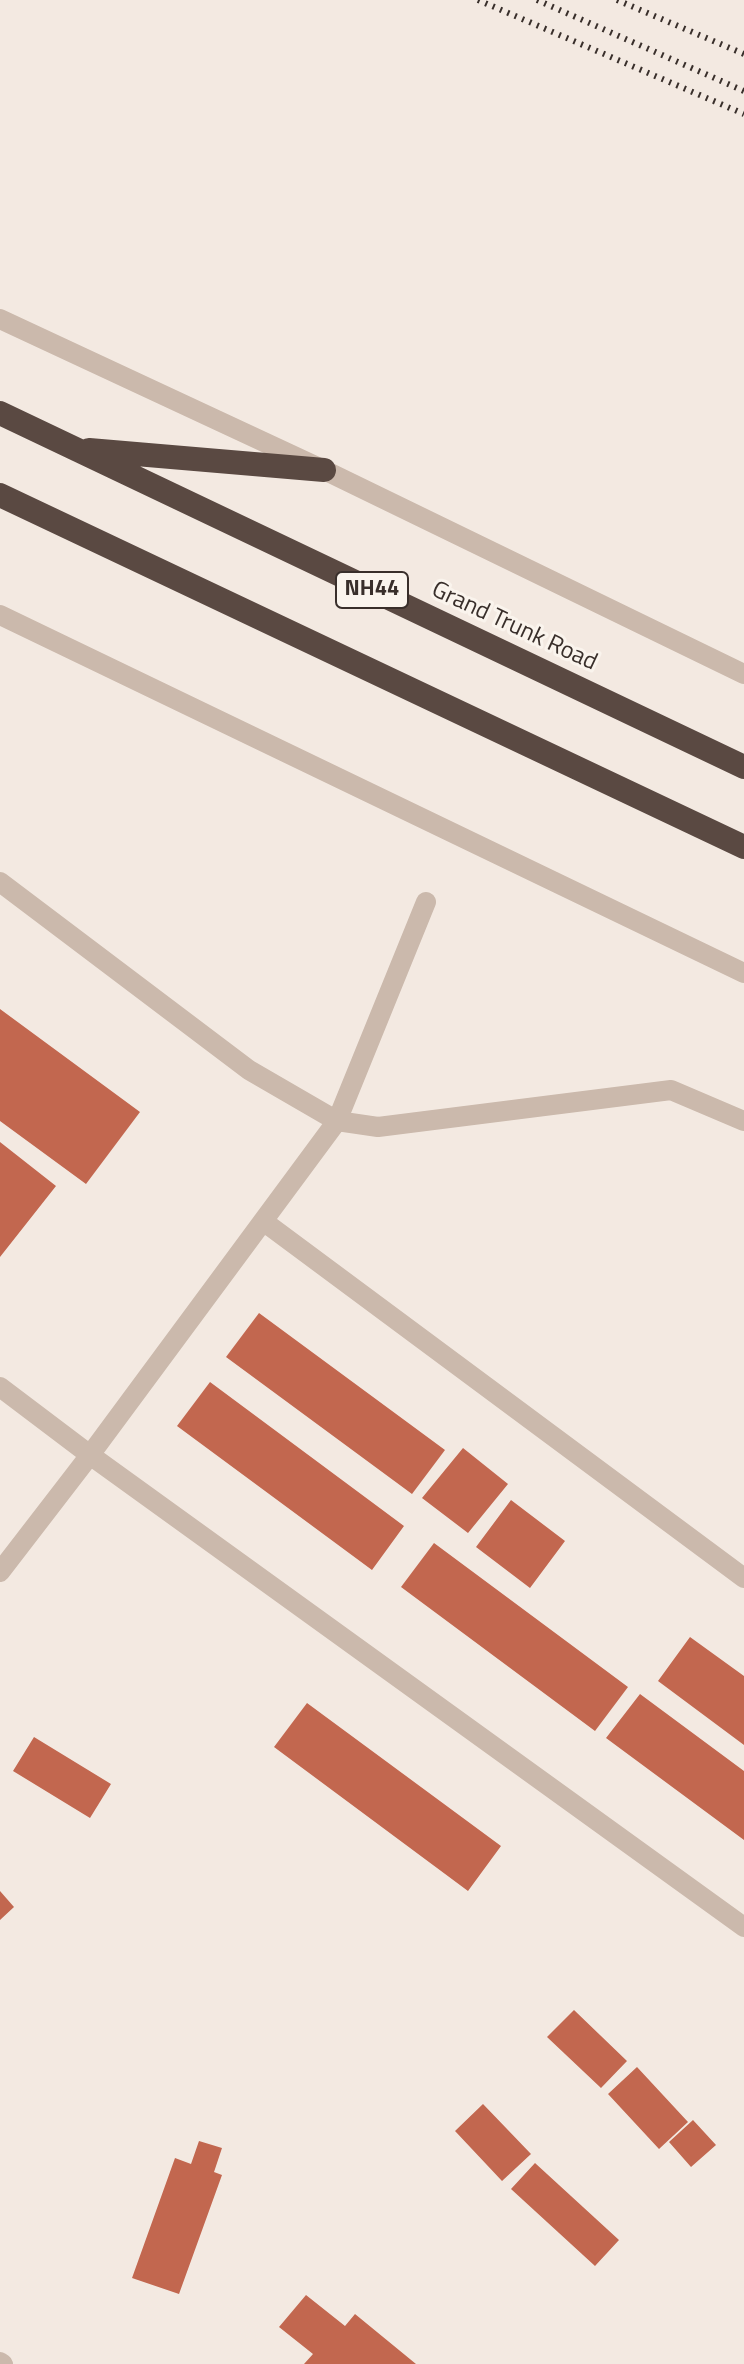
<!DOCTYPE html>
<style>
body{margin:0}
canvas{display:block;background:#f3e9e1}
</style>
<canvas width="744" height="2364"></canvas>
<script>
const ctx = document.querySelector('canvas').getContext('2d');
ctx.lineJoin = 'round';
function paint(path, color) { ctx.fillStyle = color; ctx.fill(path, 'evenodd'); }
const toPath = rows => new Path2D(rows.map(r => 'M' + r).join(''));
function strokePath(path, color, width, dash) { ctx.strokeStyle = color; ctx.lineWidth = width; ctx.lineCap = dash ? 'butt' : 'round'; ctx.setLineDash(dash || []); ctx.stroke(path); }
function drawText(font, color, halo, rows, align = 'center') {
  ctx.font = font + ' "Titillium Web",sans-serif'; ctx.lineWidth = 6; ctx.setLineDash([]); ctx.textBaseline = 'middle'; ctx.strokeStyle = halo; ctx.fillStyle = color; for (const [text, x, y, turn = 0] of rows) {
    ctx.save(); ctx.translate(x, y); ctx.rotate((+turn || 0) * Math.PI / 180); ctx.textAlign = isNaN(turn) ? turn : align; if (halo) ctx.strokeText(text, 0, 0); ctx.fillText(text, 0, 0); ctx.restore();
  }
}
paint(toPath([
 [0,1009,140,1112,86,1184,0,1121],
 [0,1142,56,1186,0,1257],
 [259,1313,445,1450,412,1494,226,1357],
 [210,1382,404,1526,372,1570,177,1426],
 [463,1448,508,1484,468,1533,422,1498],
 [511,1500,565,1541,530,1588,476,1547],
 [434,1543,628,1687,595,1731,401,1587],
 [690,1637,744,1676,744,1745,658,1681],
 [640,1694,744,1771,744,1840,606,1738],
 [307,1703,501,1846,468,1891,274,1747],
 [34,1737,111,1784,90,1818,13,1771],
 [0,1891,14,1907,0,1920],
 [574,2010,627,2061,601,2088,547,2037],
 [637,2067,688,2122,659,2149,608,2094],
 [483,2104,531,2154,502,2181,455,2131],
 [693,2120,716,2145,691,2167,669,2142],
 [199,2141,222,2148,214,2172,222,2175,179,2294,132,2278,175,2158,191,2164],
 [535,2163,619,2240,595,2266,511,2189],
 [306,2295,345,2326,355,2314,416,2364,304,2364,313,2354,279,2327]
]), '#c2674f');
strokePath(toPath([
 [0,319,324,470,744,674],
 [0,615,744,973],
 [0,882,249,1070,337,1121,378,1127,671,1090,744,1121],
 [263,1221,744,1578],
 [0,1387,90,1455,744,1927],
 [0,1572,90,1455,337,1121,426,902],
 [0,2362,3,2364]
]), '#cbb9ac', 20);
strokePath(toPath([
 [0,413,744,767],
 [89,450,324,470],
 [0,495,744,847]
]), '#5a4942', 24);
strokePath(toPath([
 [478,0,744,114],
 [537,0,744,91],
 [617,0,744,54]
]), '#392f2b', 6, [2, 6]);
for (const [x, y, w] of [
 [372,590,72]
]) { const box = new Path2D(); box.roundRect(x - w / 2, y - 18, w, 36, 6); ctx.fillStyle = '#faf4ed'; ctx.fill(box); strokePath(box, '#392f2b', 2); }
drawText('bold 22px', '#392f2b', null, [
 ["NH44",372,590]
]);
drawText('24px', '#392f2b', '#faf4ed', [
 ["Grand Trunk Road",514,627,25]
]);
</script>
